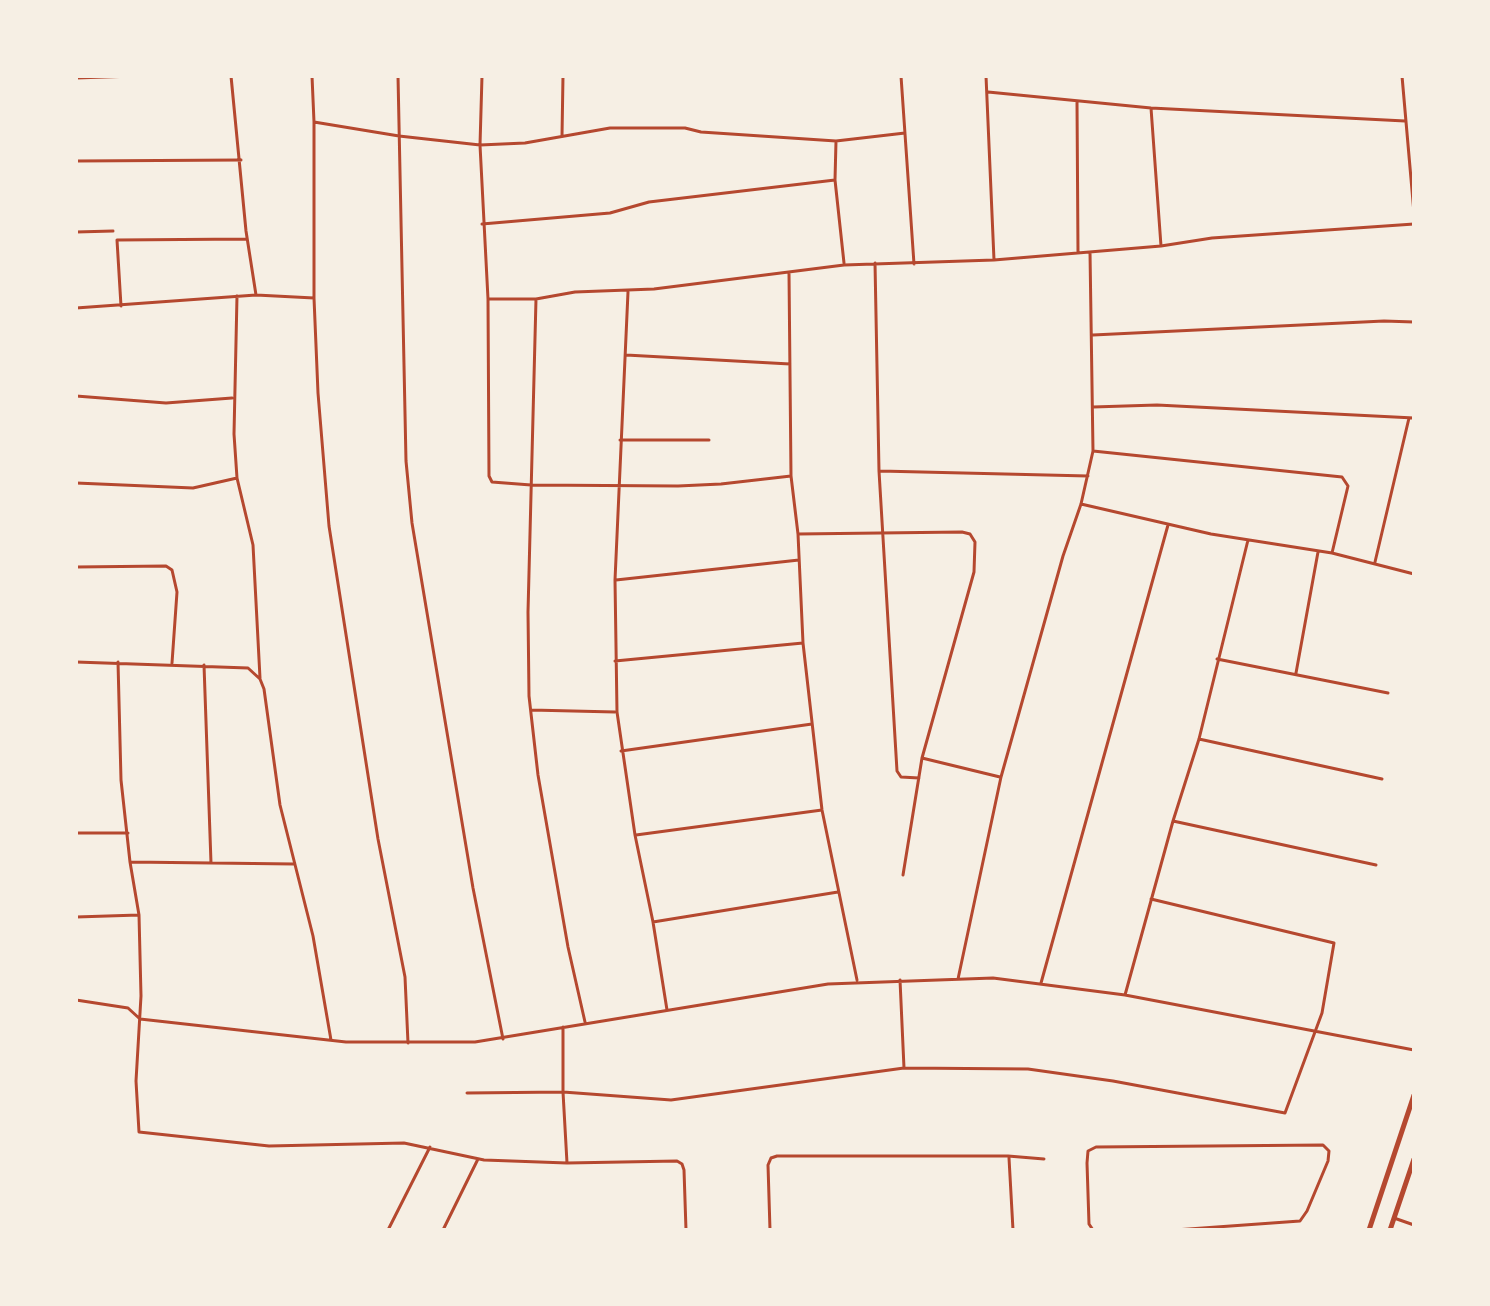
<!DOCTYPE html>
<style>
body{margin:0}
#map{position:relative;width:1490px;height:1306px;overflow:hidden;background:#f6efe4;font-family:Overpass,sans-serif}
canvas{display:block}
.frame{position:absolute;inset:0;border:78px solid #f6efe4;pointer-events:none}
</style>
<div id="map">
<canvas width="1490" height="1306"></canvas>
<div class="frame"></div>
</div>
<script>
const ctx = document.querySelector('canvas').getContext('2d');
ctx.lineJoin = 'round';
const toPath = rows => new Path2D(rows.map(r => 'M' + r).join(''));
function strokePath(path, color, width, dash) { ctx.strokeStyle = color; ctx.lineWidth = width; ctx.lineCap = dash ? 'butt' : 'round'; ctx.setLineDash(dash || []); ctx.stroke(path); }
strokePath(toPath([
 [231,76,246,231,256,295],
 [312,76,314,122,314,298,318,393,329,526,378,839,405,977,408,1043],
 [398,76,406,461,412,523,473,888,503,1039],
 [482,76,480,145,488,299,489,476,492,482,531,485,678,486,721,484,791,476],
 [901,76,914,264],
 [986,76,994,260],
 [1402,76,1414,213],
 [76,78,134,76],
 [988,92,1151,108,1405,121],
 [1077,102,1078,253],
 [1151,108,1161,246],
 [314,122,399,136,480,145,525,143,610,128,685,128,701,132,836,141,905,133],
 [562,136,563,76],
 [76,161,241,160],
 [835,180,844,263],
 [482,224,610,213,649,202,835,180,836,141],
 [76,232,113,231],
 [875,263,879,471,897,771,901,777,919,778],
 [789,273,791,476,798,534,803,643,822,810,857,980],
 [628,292,615,580,617,712,635,835,653,922,667,1010],
 [237,296,234,434,237,478,253,545,260,678],
 [488,299,536,299,575,292,654,289,844,265,994,260,1161,246,1212,238,1414,224],
 [536,299,528,612,529,696,538,775,568,947,585,1022],
 [121,306,117,240,247,239],
 [76,308,256,295,314,298],
 [1093,335,1384,321,1414,322],
 [626,355,790,364],
 [76,396,166,403,232,398],
 [1093,407,1157,405,1414,418],
 [620,440,709,440],
 [1093,451,1342,477,1348,486,1332,553],
 [880,471,1088,476],
 [76,483,193,488,237,478],
 [1081,504,1211,534,1332,553,1414,574],
 [798,534,962,532,970,534,975,542,974,572,922,758,903,875],
 [1375,562,1409,418],
 [76,567,166,566,172,570,177,592,172,663],
 [616,580,799,560],
 [1217,659,1388,693],
 [615,661,803,643],
 [76,662,248,668,260,679,264,689,280,805,313,936,331,1040],
 [118,662,121,780,130,862,139,915,141,996,136,1081,139,1132,269,1146,404,1143,484,1160,567,1163,677,1161,682,1164,684,1170,686,1230],
 [204,665,211,863],
 [1296,673,1318,552],
 [531,710,615,712],
 [1199,739,1382,779],
 [621,751,812,724],
 [922,758,1000,777],
 [1173,821,1376,865],
 [76,833,128,833],
 [636,835,822,810],
 [130,862,294,864],
 [76,917,139,915],
 [653,922,838,892],
 [958,979,1001,777,1063,556,1081,504,1093,451,1090,252],
 [900,980,904,1068],
 [1041,983,1168,525],
 [1125,995,1173,821,1199,739,1248,540],
 [76,1000,128,1008,140,1019,346,1042,475,1042,828,984,993,978,1125,995,1414,1050],
 [563,1027,563,1092,567,1163],
 [467,1093,563,1092,671,1100,904,1068,1028,1069,1113,1081,1285,1113,1322,1013,1334,943,1151,899],
 [1009,1158,1013,1230],
 [1394,1218,1414,1225],
 [388,1230,430,1147],
 [443,1230,478,1159],
 [770,1230,768,1165,771,1158,777,1156,1008,1156,1044,1159],
 [1093,1230,1089,1224,1087,1163,1088,1151,1096,1147,1323,1145,1329,1151,1328,1161,1307,1211,1300,1221,1175,1230]
]), '#b5482f', 3);
strokePath(toPath([
 [1369,1230,1414,1095],
 [1390,1230,1414,1159]
]), '#b5482f', 5);
</script>
